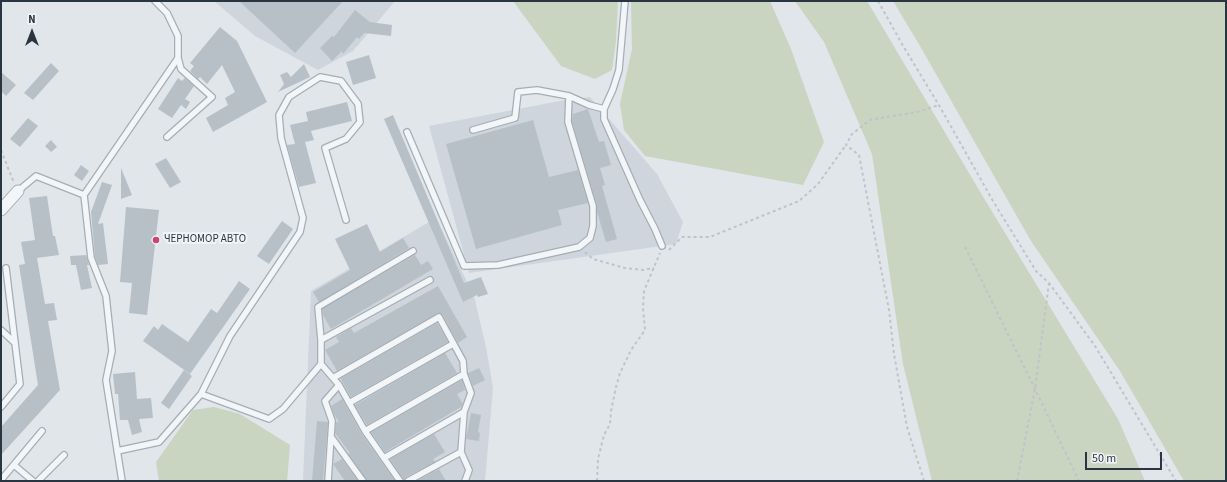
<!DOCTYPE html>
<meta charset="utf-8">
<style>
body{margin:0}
#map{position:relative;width:1227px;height:482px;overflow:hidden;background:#e0e6ea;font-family:"Source Sans 3",sans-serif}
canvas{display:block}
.frame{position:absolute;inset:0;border:2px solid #293641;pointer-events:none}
.north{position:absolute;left:12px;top:12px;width:40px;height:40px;-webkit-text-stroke:3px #f0f4f7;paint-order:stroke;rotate:0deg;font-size:11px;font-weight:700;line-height:16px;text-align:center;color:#293641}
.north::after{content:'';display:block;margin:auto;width:14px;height:18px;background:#293641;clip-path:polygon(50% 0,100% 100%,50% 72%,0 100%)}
.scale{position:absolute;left:1085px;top:452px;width:77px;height:18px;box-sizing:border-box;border:2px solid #293641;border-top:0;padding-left:5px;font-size:12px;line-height:14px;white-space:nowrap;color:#293641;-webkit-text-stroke:3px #f0f4f7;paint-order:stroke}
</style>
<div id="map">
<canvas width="1227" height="482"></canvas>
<div class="frame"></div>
<div class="north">N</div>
<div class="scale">50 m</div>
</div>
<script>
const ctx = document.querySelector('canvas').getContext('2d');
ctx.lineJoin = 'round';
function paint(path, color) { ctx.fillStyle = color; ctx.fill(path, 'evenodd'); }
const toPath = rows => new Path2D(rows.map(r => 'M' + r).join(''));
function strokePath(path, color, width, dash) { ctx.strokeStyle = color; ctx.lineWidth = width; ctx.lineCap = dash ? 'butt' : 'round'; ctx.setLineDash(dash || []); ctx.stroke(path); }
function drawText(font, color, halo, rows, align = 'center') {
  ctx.font = font + ' "Source Sans 3",sans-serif'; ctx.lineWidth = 4; ctx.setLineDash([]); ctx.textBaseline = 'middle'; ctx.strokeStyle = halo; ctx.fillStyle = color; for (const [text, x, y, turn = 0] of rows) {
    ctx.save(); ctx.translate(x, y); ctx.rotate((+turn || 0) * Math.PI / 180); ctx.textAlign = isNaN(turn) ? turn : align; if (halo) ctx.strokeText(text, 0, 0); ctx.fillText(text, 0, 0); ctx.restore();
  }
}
paint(toPath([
 [214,1,395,1,353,51,318,70,255,36],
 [590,97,657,174,683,222,676,244,469,273,429,126,565,100],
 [436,218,474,296,486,347,493,388,485,481,303,481,311,291]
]), '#ced5dc');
paint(toPath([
 [513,1,618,1,616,41,612,70,595,79,561,66],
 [631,1,770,1,791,49,824,142,803,185,645,156,624,130,620,104,632,49],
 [795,1,867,1,982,195,1118,419,1145,481,932,481,903,364,872,154,824,42],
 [893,1,1226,1,1226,481,1184,481,1120,371,1031,241,920,46],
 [214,407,240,414,290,445,287,481,159,481,156,462,193,410]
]), '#c9d4c1');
paint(toPath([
 [239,1,343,1,295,53],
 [355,10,370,22,392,25,391,36,364,33,359,39,357,37,343,54,342,51,332,61,320,48,332,36,334,37],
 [220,27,237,41,267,102,213,132,206,118,228,105,225,98,235,92,222,65,207,84,200,77,198,79,190,71,194,66,190,63],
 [369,55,376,78,353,85,346,62],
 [51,63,59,71,33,100,24,93],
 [304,64,310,77,278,92,284,84,280,75,287,72,291,77],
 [1,72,16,85,6,96,1,91],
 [178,78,182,81,185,78,194,86,185,99,190,102,186,109,181,105,172,118,158,109],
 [347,102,352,121,311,131,314,140,305,142,316,183,299,187,287,145,295,144,290,125,308,121,306,112],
 [588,109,599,142,604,141,611,165,600,168,605,185,602,186,617,239,606,242,597,212,597,205,572,121,573,114],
 [393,115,464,283,481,277,488,294,478,297,477,295,463,302,384,119],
 [28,118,38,126,20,147,10,139],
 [533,120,549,177,578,170,588,203,558,210,562,225,476,249,446,144],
 [51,140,57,147,51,152,45,146],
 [166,158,181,182,170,188,155,164],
 [81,165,89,171,82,181,74,175],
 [121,168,132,195,121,199],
 [102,182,112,185,98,224,103,223,108,264,98,265,95,257,91,212],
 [47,196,53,236,55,236,59,255,37,258,45,304,54,303,57,320,48,321,60,390,1,455,1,427,38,385,19,265,25,264,21,242,35,240,29,198],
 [126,207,159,210,147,315,129,313,132,283,120,282],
 [282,221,293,229,269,264,257,256],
 [367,224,380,252,403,238,409,248,319,302,313,292,350,270,335,239],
 [86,255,89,265,87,265,92,288,81,290,76,265,71,265,70,256],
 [415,255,421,265,428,261,433,269,331,329,323,315,322,309],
 [239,281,250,289,190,374,143,341,154,326,158,330,162,324,188,342,211,309,217,313],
 [438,286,467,337,458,343,443,315,439,313,337,371,325,350,339,342,336,337,351,328,354,333],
 [437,323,448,342,351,397,341,379,341,378],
 [445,353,457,373,367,425,355,405],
 [479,368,485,380,473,386,468,373],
 [184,370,192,376,169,409,161,403],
 [135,372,137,399,151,398,153,418,139,419,142,432,132,435,128,420,120,420,118,394,115,394,113,374],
 [462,380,465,390,457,394,463,404,461,407,385,452,371,432],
 [342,399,361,433,395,481,367,481,348,454,350,453,335,433,336,422,339,422,334,414,331,406],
 [471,413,481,415,478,432,480,433,479,441,466,439],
 [317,421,328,422,323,481,312,481],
 [434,434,445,452,433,459,435,462,406,477,404,480,390,459],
 [342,459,358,481,345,481,333,464],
 [439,469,446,481,417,481]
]), '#b8c0c7');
const service = toPath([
 [155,1,167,13,178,36,178,58,181,69,212,97,167,137],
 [625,1,619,70,613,89,604,109,604,119,640,200,655,229,662,246],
 [569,96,589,105,604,109],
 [407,132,464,266,498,265,579,247,590,238,593,226,593,206,568,122,569,96,537,90,518,92,515,118,473,130],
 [18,191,36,176,84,195],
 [1,330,15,343],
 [321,340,318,307,413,251],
 [333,378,439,317,463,361,464,374,471,393,464,412,384,458],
 [201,394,230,336,300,232,303,218,281,138,279,115,289,97,320,77,341,81,358,104,360,122,346,139,325,148,346,220],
 [349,403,453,344],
 [1,407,20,384,6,268],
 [464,412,461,452,469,470,465,481],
 [365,431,464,374],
 [332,438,363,481],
 [117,451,159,442,201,394,269,419,283,409,321,364],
 [14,465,33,481],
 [1,480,42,431],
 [38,481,64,455],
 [122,481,106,380,112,351,106,296,91,258,84,195,178,58],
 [328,481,332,421,325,401,339,385],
 [400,481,365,431,339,385,321,364,321,340,430,280],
 [408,481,461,452]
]);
const minor = toPath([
 [1,210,18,191]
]);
strokePath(service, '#a5aeb4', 8);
strokePath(minor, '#a5aeb4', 13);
strokePath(toPath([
 [878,1,902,44,940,107,993,201,1036,271,1049,283,1095,346,1176,481],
 [1,150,14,183],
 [965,247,1035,389,1079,481],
 [669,250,682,237,710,237,799,201,818,184,846,145],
 [585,252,593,259,625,268,643,270,654,268],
 [597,481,598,459,604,435,610,424,611,411,616,387,620,373,631,350,645,330,643,308,644,291,660,253],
 [924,481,907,427,894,354,889,310,859,155,846,145,852,134,870,120,917,112,939,105],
 [1017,481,1035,389,1049,283]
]), '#bec4c8', 2, [3, 3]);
strokePath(service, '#f3f6f8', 5.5);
strokePath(minor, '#f3f6f8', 11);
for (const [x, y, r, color] of [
 [156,240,4,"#d04471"]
]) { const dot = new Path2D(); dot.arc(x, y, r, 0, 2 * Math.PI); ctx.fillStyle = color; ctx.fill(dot); strokePath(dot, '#f0f4f7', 1.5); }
drawText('11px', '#293641', '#f0f4f7', [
 ["ЧЕРНОМОР АВТО",164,240]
], 'left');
</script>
